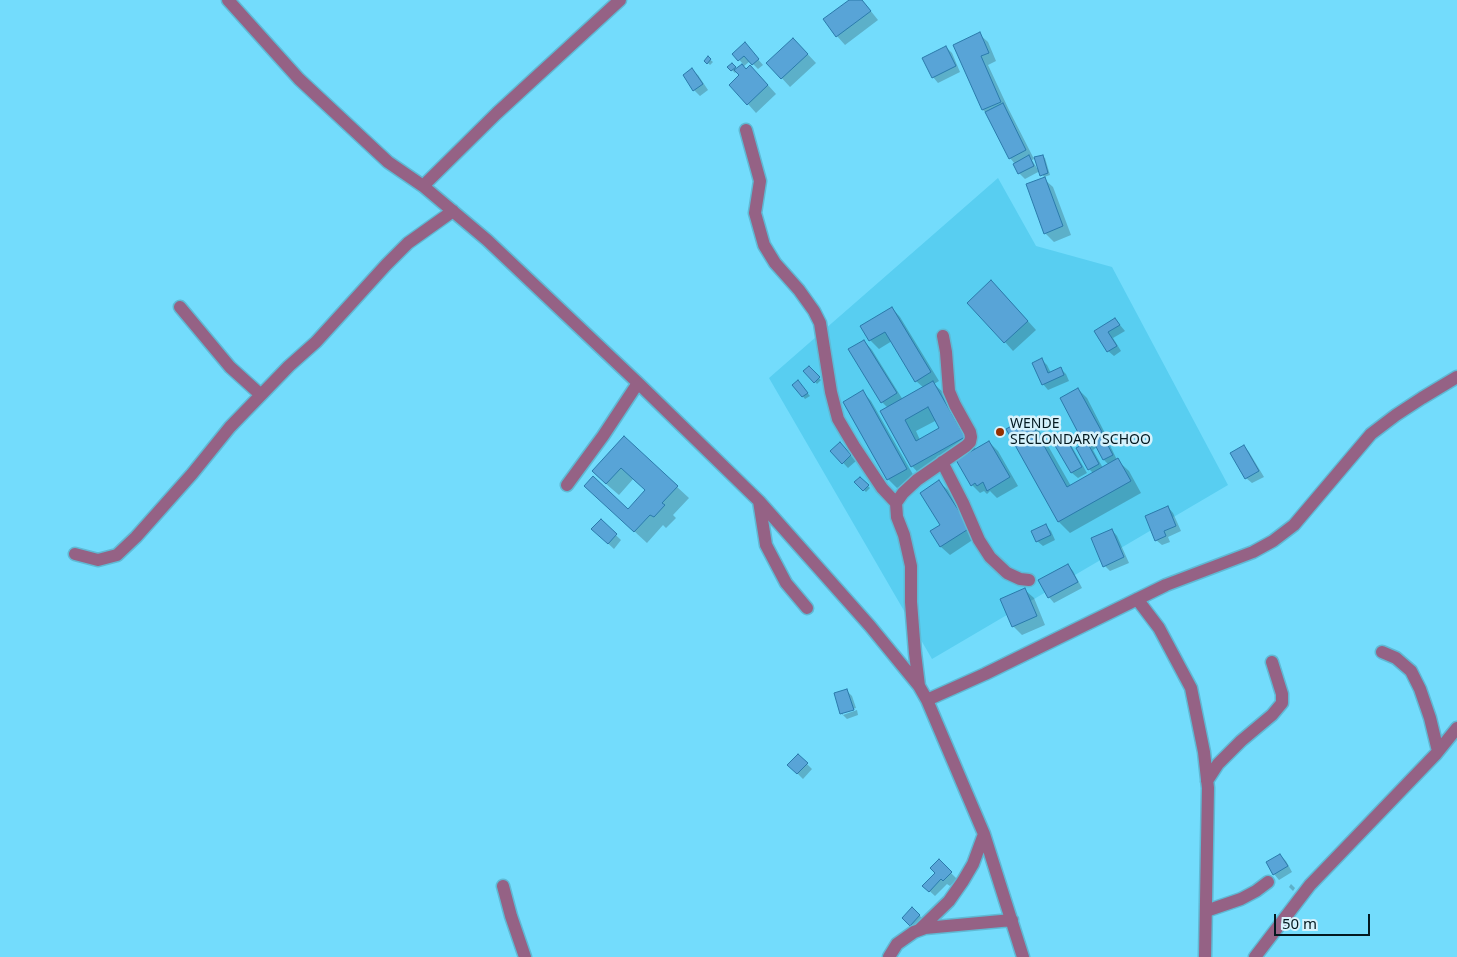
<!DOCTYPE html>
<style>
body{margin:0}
#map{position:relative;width:1457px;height:957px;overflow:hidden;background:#73dcfc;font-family:"Noto Sans",sans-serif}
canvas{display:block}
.scale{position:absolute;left:1274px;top:914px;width:96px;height:22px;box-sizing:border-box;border:2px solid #031920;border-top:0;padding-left:6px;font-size:15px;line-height:18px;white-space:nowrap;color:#031920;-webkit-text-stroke:4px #d6f2fc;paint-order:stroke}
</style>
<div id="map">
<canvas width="1457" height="957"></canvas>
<div class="scale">50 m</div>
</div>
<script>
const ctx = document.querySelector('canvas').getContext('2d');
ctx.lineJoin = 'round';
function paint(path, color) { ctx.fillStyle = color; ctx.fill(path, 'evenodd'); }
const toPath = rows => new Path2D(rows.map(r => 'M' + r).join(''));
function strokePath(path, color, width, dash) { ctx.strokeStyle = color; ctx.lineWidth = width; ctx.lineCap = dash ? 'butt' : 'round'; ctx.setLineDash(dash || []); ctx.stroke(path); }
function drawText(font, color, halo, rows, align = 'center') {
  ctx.font = font + ' "Noto Sans",sans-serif'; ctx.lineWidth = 5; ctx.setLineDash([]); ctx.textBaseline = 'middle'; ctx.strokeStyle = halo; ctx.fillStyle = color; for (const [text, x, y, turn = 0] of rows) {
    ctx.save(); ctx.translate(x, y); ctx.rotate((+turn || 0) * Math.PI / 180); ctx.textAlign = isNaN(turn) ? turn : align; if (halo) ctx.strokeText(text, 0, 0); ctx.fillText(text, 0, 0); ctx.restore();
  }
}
paint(toPath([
 [998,178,1036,246,1112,267,1228,485,932,659,769,378]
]), '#58cef1');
paint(toPath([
 [851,0,862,0,878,20,845,45,837,36],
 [979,34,988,42,996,61,988,65,1009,110,1034,159,1032,160,1038,170,1039,170,1042,156,1045,158,1050,175,1044,177,1040,171,1025,179,1019,173,1015,164,1010,158,988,115,983,110],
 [946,47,952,53,960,72,938,83,933,77],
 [802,48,816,63,790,87,768,63],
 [750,50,763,65,758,69,750,61,743,67,746,70,759,75,776,94,756,113,748,104,741,75,737,71,735,73,729,67,732,65,737,70,743,64,734,54],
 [708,58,713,62,710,65,706,61],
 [692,70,698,75,708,90,700,96,694,90,684,75],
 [1044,179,1053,187,1071,235,1054,242,1045,233],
 [1000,290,1036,330,1013,351,1005,342],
 [892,308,900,317,939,381,934,384,945,394,976,450,989,442,998,451,1018,486,997,498,990,491,987,494,984,491,980,493,972,485,957,459,923,478,912,466,888,408,882,402,864,341,872,350,903,400,924,388,916,381,892,341,879,349,870,340,862,327],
 [937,420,941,429,920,440,916,431],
 [1115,319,1125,331,1113,338,1121,351,1114,356,1108,351,1096,331],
 [1042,360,1047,365,1051,373,1061,369,1066,374,1069,381,1048,390,1043,384],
 [809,368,821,380,817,384,805,371],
 [800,384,810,396,805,399,794,385],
 [1078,389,1087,398,1109,441,1108,441,1117,460,1129,471,1141,493,1070,533,1059,522,1007,429,1028,418,1039,430,1071,486,1093,473,1089,469,1087,444,1084,441],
 [1097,447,1104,460,1109,465,1103,468,1093,450],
 [863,392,871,401,915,478,897,488,888,479],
 [624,438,689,498,673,515,676,518,666,528,663,525,647,543,597,497,628,510,647,490,634,478,619,495,605,483],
 [1065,439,1071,445,1087,473,1078,478,1072,473,1056,444],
 [840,444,856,461,848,468,832,451],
 [1244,446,1249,452,1264,477,1252,483,1246,478],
 [860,478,870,488,866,492,856,482],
 [939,482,948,490,977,537,950,555,941,547,932,532,942,525],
 [1168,507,1173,513,1181,531,1168,537,1170,542,1162,545,1156,540],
 [601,521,621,540,614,549,599,535],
 [1046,526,1051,531,1055,540,1043,546,1037,541],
 [1112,530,1117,536,1129,563,1110,571,1105,566],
 [1068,565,1073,571,1082,588,1054,603,1049,597],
 [1025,590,1034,598,1045,625,1022,635,1013,626],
 [846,690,852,696,856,708,843,712,843,715,857,710,858,715,847,719,842,714],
 [798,755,812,769,803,779,789,765],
 [1280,855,1286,861,1292,872,1279,880,1274,874],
 [939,861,957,879,950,886,947,884,935,896,924,886,937,873],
 [1291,884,1295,888,1293,891,1289,887],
 [913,909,922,918,913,927,904,918]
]), '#0003');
const building = toPath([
 [849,0,862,0,871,11,836,37,823,19,849,0],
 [980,32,989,53,981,56,1001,102,982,110,953,45,980,32],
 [793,38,808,54,781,79,766,63,793,38],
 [745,42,759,59,752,65,744,56,738,61,732,54,745,42],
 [946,46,956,66,932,78,922,58,946,46],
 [708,56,711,59,707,64,704,61,708,56],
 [732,63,736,67,731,71,727,67,732,63],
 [742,64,746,69,750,65,768,85,747,105,729,85,739,75,734,70,742,64],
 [692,68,703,84,693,91,683,75,692,68],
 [1003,103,1026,150,1009,159,985,112,1003,103],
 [1029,155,1034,166,1018,174,1013,164,1029,155],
 [1043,155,1048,173,1040,176,1034,157,1043,155],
 [1045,177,1063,226,1044,234,1026,184,1045,177],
 [991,280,1028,321,1004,343,967,303,991,280],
 [892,307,931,372,915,382,885,332,869,341,860,326,892,307],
 [1115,318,1120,325,1108,332,1117,346,1107,352,1094,331,1115,318],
 [864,340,897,393,881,403,848,349,864,340],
 [1042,358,1048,373,1061,367,1064,375,1042,385,1032,363,1042,358],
 [809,366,820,377,814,383,803,371,809,366],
 [798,380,808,393,802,397,792,385,798,380],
 [933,381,965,437,911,467,880,411,933,381],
 [928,407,939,428,916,441,905,420,928,407],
 [1078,388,1102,432,1083,442,1060,398,1078,388],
 [863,390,907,469,887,480,843,402,863,390],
 [1028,417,1067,487,1118,458,1131,481,1058,522,1006,429,1028,417],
 [624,436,678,486,662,503,665,505,654,517,650,515,634,532,584,486,593,476,628,509,645,490,621,468,606,484,592,471,624,436],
 [1103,436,1113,455,1103,460,1093,441,1103,436],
 [1066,438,1082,467,1071,473,1054,444,1066,438],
 [989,441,1010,477,987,491,983,482,977,486,975,483,971,486,956,460,989,441],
 [840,442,851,455,842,464,830,451,840,442],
 [1087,442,1099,464,1088,470,1076,448,1087,442],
 [1244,445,1259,471,1245,479,1230,453,1244,445],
 [860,477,869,485,863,491,854,482,860,477],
 [939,480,970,528,940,547,930,531,940,525,920,493,939,480],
 [1168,506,1176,526,1164,531,1166,536,1155,541,1145,516,1168,506],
 [601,519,617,534,608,544,591,529,601,519],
 [1046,524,1051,535,1036,542,1031,531,1046,524],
 [1112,529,1124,557,1103,567,1091,538,1112,529],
 [1068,564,1078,582,1048,598,1038,580,1068,564],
 [1025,588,1037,616,1012,627,1000,599,1025,588],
 [847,689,854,710,840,714,834,693,847,689],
 [798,754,808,763,797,774,787,765,798,754],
 [1280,854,1288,866,1273,875,1266,862,1280,854],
 [939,859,952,872,943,881,941,879,929,892,922,886,935,873,930,868,939,859],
 [912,907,920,915,910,926,902,918,912,907]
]);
paint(building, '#58a4d7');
strokePath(building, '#2a7aab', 1);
const minor = toPath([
 [228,0,299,79,388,162,423,186,487,240,638,383,759,501,870,626,919,686,927,700,984,834,1023,957],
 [746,130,760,181,755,213,764,245,775,263,799,290,814,311,820,323,831,392,838,419,854,446,882,488,896,503],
 [423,186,497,113,620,0],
 [180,307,230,367,261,395],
 [942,462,963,503,979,540,990,557,1007,573,1020,579,1029,580],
 [567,485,603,436,638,383],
 [759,501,766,545,786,583,807,608],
 [75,554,98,560,117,555,136,537,192,474,230,427,289,366,316,342,386,265,408,243,453,211],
 [1137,599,1159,628,1191,688,1204,752,1208,788,1205,957],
 [1382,652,1396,658,1411,671,1420,689,1430,718,1438,751],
 [919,686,915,653,911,602,911,566,904,535,897,517,896,503,903,493,917,480,966,446,970,442,971,437,970,432,955,405,949,391,946,352,943,336],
 [927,700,985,674,1166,585,1253,552,1273,541,1294,525,1371,434,1396,415,1422,398,1457,377],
 [1207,781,1218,764,1241,741,1272,715,1282,703,1282,694,1272,662],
 [503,886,511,916,525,957],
 [1206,911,1241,899,1256,891,1268,882],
 [919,930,949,901,963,881,973,864,984,834],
 [889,957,897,944,914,932,925,928,1012,920],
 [1255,957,1310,885,1436,754,1457,728]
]);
strokePath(minor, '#5fb9d4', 15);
strokePath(minor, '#956285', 12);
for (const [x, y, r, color] of [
 [1000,432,5,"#953000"]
]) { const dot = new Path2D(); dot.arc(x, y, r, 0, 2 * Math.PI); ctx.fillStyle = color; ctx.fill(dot); strokePath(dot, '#d6f2fc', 2); }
drawText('14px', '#031920', '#d6f2fc', [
 ["WENDE",1010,424],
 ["SECLONDARY SCHOO",1010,440]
], 'left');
</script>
